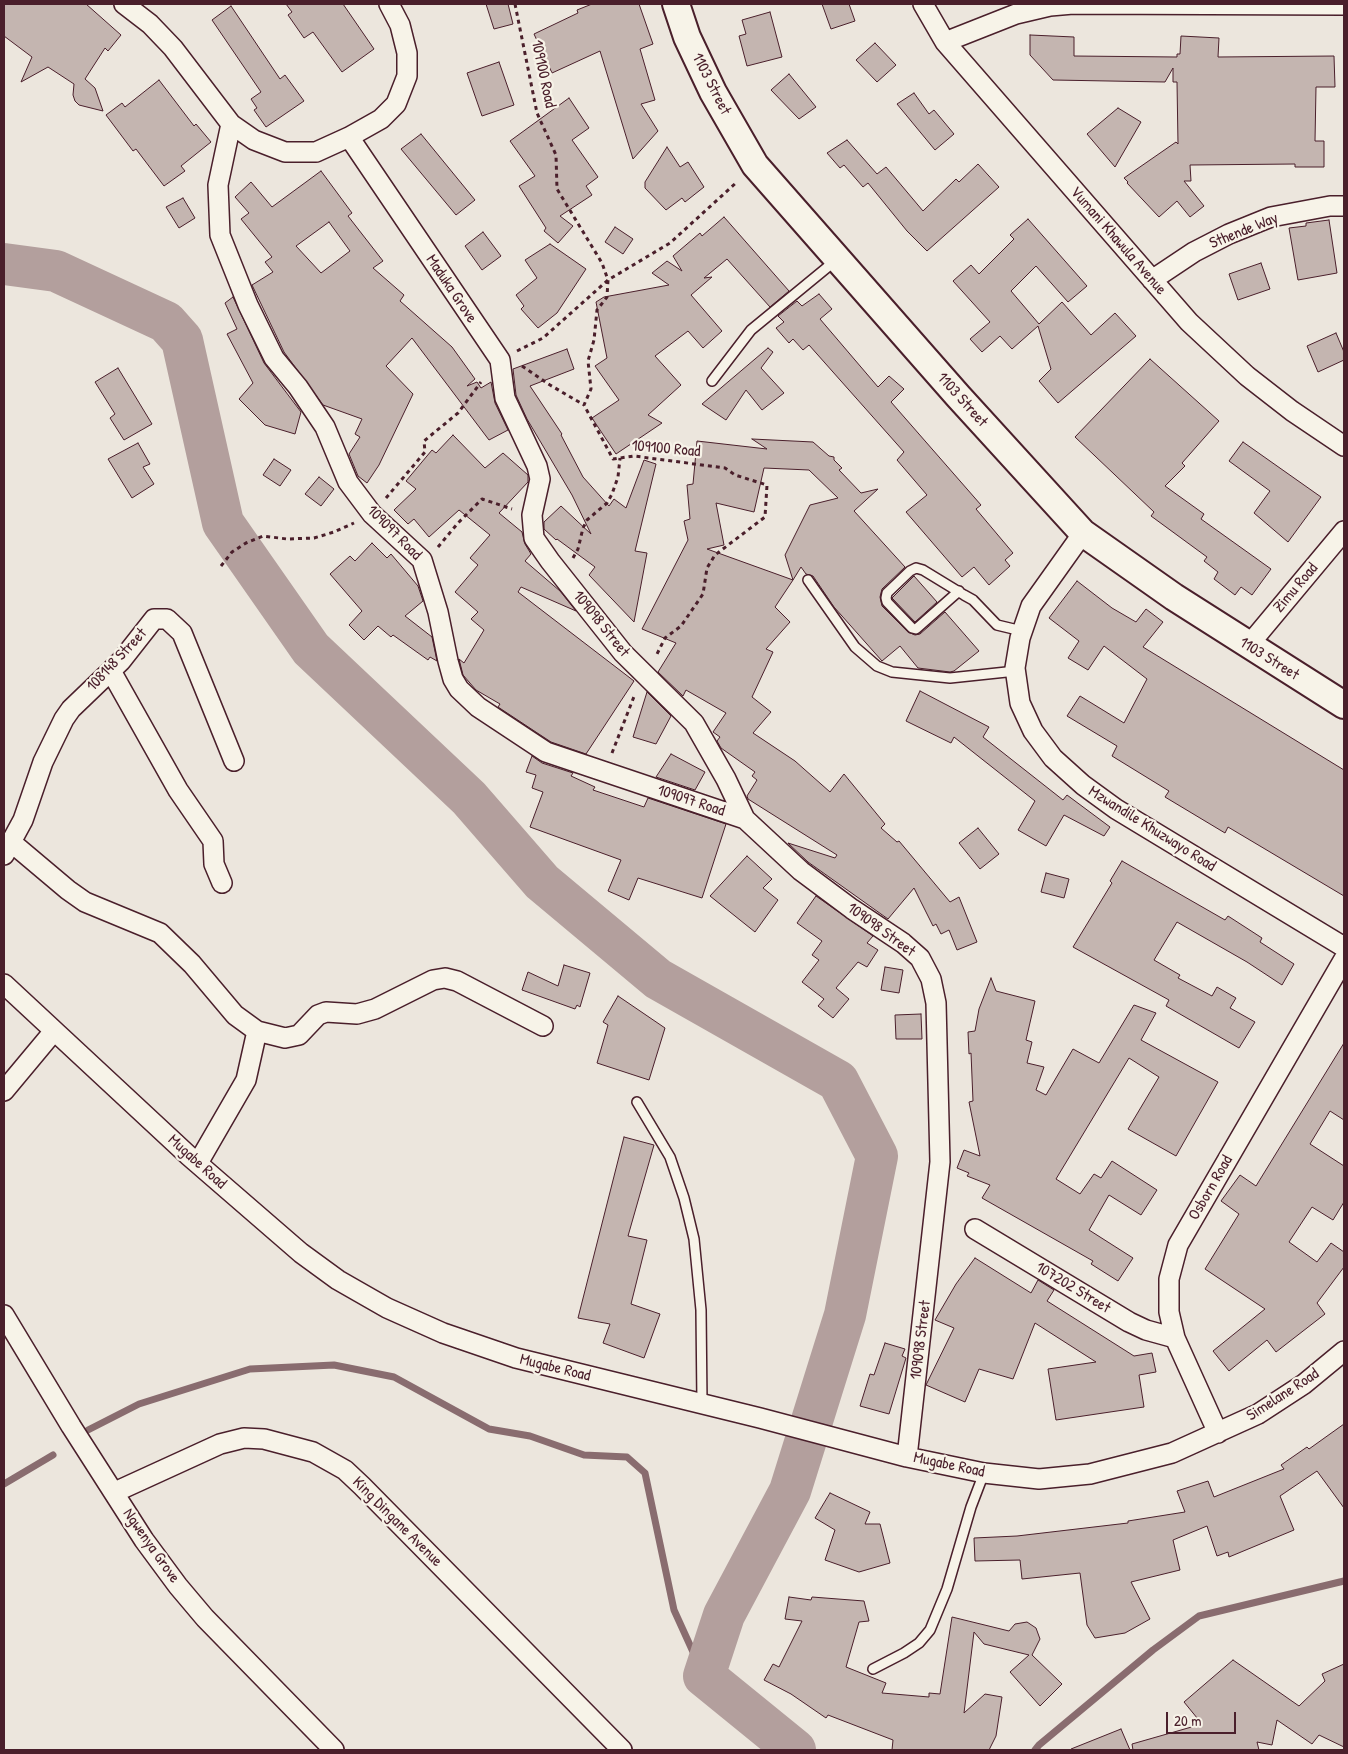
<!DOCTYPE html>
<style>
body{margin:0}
#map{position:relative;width:1348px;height:1754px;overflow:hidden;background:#ece6dd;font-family:"Patrick Hand",sans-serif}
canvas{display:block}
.frame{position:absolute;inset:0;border:5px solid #4a1f2b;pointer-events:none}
.scale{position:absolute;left:1166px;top:1712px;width:70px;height:22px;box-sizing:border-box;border:2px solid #4a1f2b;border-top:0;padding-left:6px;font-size:15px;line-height:18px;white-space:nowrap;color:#4a1f2b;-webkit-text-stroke:4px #f7f3e8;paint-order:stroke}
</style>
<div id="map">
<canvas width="1348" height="1754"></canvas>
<div class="frame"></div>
<div class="scale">20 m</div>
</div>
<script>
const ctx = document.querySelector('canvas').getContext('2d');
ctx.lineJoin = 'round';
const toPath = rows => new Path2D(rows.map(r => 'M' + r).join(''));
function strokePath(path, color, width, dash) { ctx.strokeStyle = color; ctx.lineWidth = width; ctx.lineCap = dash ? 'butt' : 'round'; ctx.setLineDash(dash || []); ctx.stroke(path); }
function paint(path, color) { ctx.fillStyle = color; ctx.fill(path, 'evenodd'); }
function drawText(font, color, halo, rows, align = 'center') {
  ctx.font = font + ' "Patrick Hand",sans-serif'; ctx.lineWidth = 4.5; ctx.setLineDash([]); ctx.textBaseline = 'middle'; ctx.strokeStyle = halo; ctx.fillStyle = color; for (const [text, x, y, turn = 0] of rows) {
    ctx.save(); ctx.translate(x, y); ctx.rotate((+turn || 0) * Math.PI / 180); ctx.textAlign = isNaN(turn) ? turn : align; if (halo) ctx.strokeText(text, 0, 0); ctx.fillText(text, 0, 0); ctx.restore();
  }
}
strokePath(toPath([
 [88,1430,139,1404,250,1369,334,1365,394,1377,489,1429,530,1436,584,1455,627,1457,645,1473,674,1610,704,1676],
 [4,1484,53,1455],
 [1035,1750,1039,1745,1153,1650,1199,1616,1344,1581]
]), '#896c6f', 7);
strokePath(toPath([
 [4,264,56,271,166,322,182,340,223,523,311,649,469,798,542,882,658,979,838,1081,877,1156,845,1315,790,1491,724,1615,704,1676,795,1750]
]), '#b39f9d', 42);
const building = toPath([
 [4,4,86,4,121,35,108,51,105,48,85,79,95,88,103,111,79,105,75,101,73,95,74,84,48,67,21,82,32,57,4,36,4,4],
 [286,4,343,4,374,49,342,72,313,32,304,38,288,15,292,12,286,4],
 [486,4,508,4,513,24,494,29,486,4],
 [592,4,639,4,653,44,640,49,655,100,641,104,658,131,633,159,600,51,552,73,534,34,578,13,577,10,592,4],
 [822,4,849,4,855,21,831,29,822,4],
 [231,6,280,79,285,75,304,101,266,127,254,110,257,108,251,99,261,92,212,20,231,6],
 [770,12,782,57,747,66,739,36,746,34,742,20,770,12],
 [1030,35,1074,37,1074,56,1177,57,1177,54,1180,54,1181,36,1219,38,1218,57,1334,56,1335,87,1316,87,1315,141,1324,141,1324,167,1295,167,1295,164,1190,165,1191,181,1184,181,1204,206,1190,217,1177,201,1159,217,1127,183,1128,182,1124,178,1176,142,1178,144,1177,82,1173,82,1173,68,1165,82,1053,80,1030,55,1030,35],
 [875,43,896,65,877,82,856,60,875,43],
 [499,62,514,105,482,116,467,73,499,62],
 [789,74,816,107,799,119,771,90,789,74],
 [159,80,194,126,196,124,211,142,181,166,185,171,164,186,136,149,133,151,106,115,122,103,125,107,159,80],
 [914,93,929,114,934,110,954,134,935,150,897,104,914,93],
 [569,98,589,128,572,140,598,177,586,186,592,195,560,216,573,226,558,243,544,231,546,228,519,186,535,176,510,141,569,98],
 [1118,108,1141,122,1115,167,1087,134,1118,108],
 [421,134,475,200,456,215,401,149,421,134],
 [847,140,877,174,886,167,923,211,956,179,959,182,978,164,999,187,927,251,907,231,868,183,863,187,844,165,840,168,827,153,847,140],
 [667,147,680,167,688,162,704,187,685,202,682,198,666,210,645,188,645,182,667,147],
 [321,171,352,213,348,216,383,261,373,268,404,295,400,301,452,347,475,379,467,386,477,382,481,388,491,382,495,403,508,430,489,440,412,338,386,366,413,394,379,465,367,483,358,476,349,454,360,437,355,434,362,419,323,405,284,352,252,285,273,272,265,262,272,257,241,219,249,213,235,197,251,182,272,207,321,171],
 [329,222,350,251,321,273,296,246,329,222],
 [183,198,195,218,179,228,166,207,183,198],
 [724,217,789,291,770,307,727,259,704,278,712,277,691,295,722,331,703,348,688,331,655,356,681,385,648,415,662,423,616,454,592,418,619,400,595,366,607,358,596,302,604,297,669,285,652,273,667,261,682,271,673,256,700,233,702,236,724,217],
 [1028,219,1087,286,1068,302,1036,266,1011,291,1039,324,1062,302,1091,335,1115,313,1136,336,1058,403,1039,381,1051,369,1038,326,1012,349,1000,336,982,352,970,339,990,322,953,281,971,265,979,274,1014,239,1010,235,1028,219],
 [1329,220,1337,273,1298,280,1289,228,1306,226,1306,223,1329,220],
 [615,227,633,239,623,254,605,242,615,227],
 [483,232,501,256,482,270,465,246,483,232],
 [550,244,586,269,557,313,538,328,521,309,524,306,516,295,537,278,525,260,550,244],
 [1261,263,1270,289,1238,300,1229,274,1261,263],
 [819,294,832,309,820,319,878,387,889,376,904,389,891,402,981,505,976,509,1013,553,1005,560,1010,566,989,585,974,567,962,577,906,512,927,495,897,460,904,452,809,345,803,350,793,339,789,343,776,328,784,322,778,316,797,301,802,306,819,294],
 [233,297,264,363,301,412,295,434,265,425,239,399,253,383,227,334,237,329,225,303,233,297],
 [1336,333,1344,352,1344,360,1318,372,1307,346,1336,333],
 [768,348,773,352,761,368,784,393,762,410,746,390,726,420,702,404,768,348],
 [567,349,574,369,530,386,562,434,561,435,583,477,609,506,614,499,626,508,644,460,656,464,635,551,647,553,634,622,589,575,595,567,557,539,556,540,544,529,544,522,561,506,591,534,572,495,527,419,516,395,513,369,567,349],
 [1150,359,1219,421,1182,463,1185,466,1165,486,1204,514,1201,519,1271,569,1252,595,1241,587,1235,595,1214,579,1218,572,1204,561,1207,557,1151,516,1154,512,1075,437,1150,359],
 [118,368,152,424,124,440,110,418,115,414,95,382,118,368],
 [453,435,485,468,503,453,528,475,528,482,499,513,522,532,525,544,531,554,525,561,560,591,576,611,521,587,518,592,634,681,586,754,551,742,498,707,500,704,476,690,463,675,459,659,464,663,484,630,471,619,478,612,455,592,478,565,470,558,490,535,459,510,429,537,414,519,408,524,394,510,416,489,406,481,432,450,436,453,453,435],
 [752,439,813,442,829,456,834,457,834,460,842,468,839,470,861,493,878,489,854,511,905,567,882,589,880,597,882,606,908,632,915,635,920,634,945,612,979,651,954,671,950,672,918,668,900,646,882,661,834,607,813,576,806,574,801,567,793,580,785,555,810,505,838,498,809,470,764,468,754,512,716,503,724,545,707,549,793,580,775,607,790,622,766,649,773,652,752,697,771,712,753,733,795,761,830,792,844,774,885,824,881,828,897,842,899,841,950,902,959,897,977,942,957,950,949,930,941,934,936,924,933,926,914,888,888,919,808,862,788,843,835,858,837,855,748,799,747,796,757,780,752,776,755,772,721,748,717,741,720,737,713,732,726,713,686,690,683,696,658,672,676,643,642,629,688,540,684,521,690,519,687,485,693,484,697,441,767,449,752,439],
 [1243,442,1321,497,1288,542,1254,513,1270,491,1229,461,1243,442],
 [138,443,150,464,143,467,154,484,132,498,108,459,138,443],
 [274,459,291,470,280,486,263,475,274,459],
 [319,477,334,489,321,506,305,494,319,477],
 [372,543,387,558,391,554,418,586,423,601,405,616,432,637,437,661,430,657,428,660,393,635,391,637,378,626,364,640,349,625,362,611,330,574,350,556,355,561,372,543],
 [914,576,937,602,915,622,892,598,914,576],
 [1077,581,1112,608,1136,622,1146,609,1163,622,1143,647,1344,770,1344,896,1228,827,1225,833,1165,797,1169,791,1112,756,1117,746,1067,716,1080,696,1124,723,1147,679,1104,646,1088,670,1068,658,1079,641,1049,618,1077,581],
 [920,691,989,727,983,737,1063,800,1067,795,1110,827,1104,836,1064,815,1046,846,1018,830,1035,801,954,737,951,743,906,721,920,691],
 [647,692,671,716,656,744,633,737,647,692],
 [671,754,705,772,695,790,656,777,671,754],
 [532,756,542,763,573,773,571,776,595,787,593,790,644,807,648,798,726,824,702,898,638,878,629,900,608,891,621,860,530,827,543,792,532,788,536,775,526,772,532,756],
 [978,828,999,854,980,869,959,843,978,828],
 [747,856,772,879,763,888,778,900,755,932,710,896,747,856],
 [1122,861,1225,920,1228,916,1262,938,1260,942,1294,964,1282,985,1247,962,1177,922,1154,960,1180,975,1178,978,1212,996,1217,987,1236,998,1230,1008,1255,1022,1239,1048,1166,1006,1169,1000,1073,947,1112,883,1110,881,1122,861],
 [1046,873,1069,879,1064,898,1041,892,1046,873],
 [816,896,873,936,867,943,878,950,867,967,858,962,836,988,849,999,833,1018,818,1006,824,999,802,982,819,960,812,955,822,941,797,923,816,896],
 [564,965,590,973,580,1007,577,1005,575,1009,522,990,528,972,558,986,564,965],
 [885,967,903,970,899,993,881,990,885,967],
 [991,978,996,991,1035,1001,1026,1040,1032,1042,1027,1063,1044,1067,1036,1090,1046,1095,1073,1049,1099,1063,1134,1005,1156,1013,1141,1040,1218,1082,1176,1156,1128,1129,1159,1077,1129,1058,1056,1179,1080,1194,1094,1174,1101,1178,1112,1161,1157,1190,1141,1215,1109,1195,1089,1230,1133,1258,1118,1281,1091,1264,1093,1261,982,1198,990,1185,967,1176,969,1173,957,1168,964,1150,980,1156,969,1102,973,1101,971,1053,969,1054,968,1032,975,1031,979,1009,991,978],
 [618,996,665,1028,649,1080,597,1063,608,1025,603,1022,618,996],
 [921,1014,922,1039,896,1039,895,1015,921,1014],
 [1344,1043,1344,1120,1330,1111,1310,1144,1344,1166,1344,1202,1333,1220,1312,1207,1289,1242,1317,1262,1331,1243,1344,1252,1344,1267,1317,1303,1325,1314,1276,1352,1267,1340,1229,1371,1213,1351,1265,1309,1205,1269,1239,1214,1221,1201,1240,1175,1256,1186,1344,1043],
 [624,1137,654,1145,628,1236,647,1240,631,1304,660,1314,644,1358,603,1343,610,1324,578,1318,624,1137],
 [975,1258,1031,1293,1038,1280,1054,1290,1047,1301,1134,1356,1152,1353,1156,1372,1139,1375,1144,1407,1056,1420,1048,1369,1096,1362,1035,1323,1013,1379,979,1369,965,1402,926,1385,954,1328,935,1320,956,1284,975,1258],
 [885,1343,905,1349,902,1356,906,1358,889,1414,860,1406,870,1374,874,1375,885,1343],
 [1344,1424,1344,1508,1317,1471,1280,1496,1294,1530,1229,1557,1228,1552,1217,1556,1207,1526,1173,1540,1180,1570,1131,1582,1150,1619,1125,1633,1095,1638,1087,1625,1080,1573,1022,1579,1020,1560,975,1561,974,1538,1017,1536,1128,1523,1128,1521,1185,1512,1177,1491,1208,1481,1214,1497,1284,1469,1281,1465,1307,1447,1309,1449,1344,1424],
 [830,1493,870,1512,865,1524,880,1524,890,1563,859,1572,825,1560,835,1530,815,1518,830,1493],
 [789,1597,811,1600,812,1597,864,1601,869,1621,859,1622,846,1667,886,1683,882,1693,929,1697,929,1693,940,1694,952,1617,1009,1631,1015,1624,1027,1622,1036,1628,1040,1639,1032,1655,1062,1684,1040,1706,1010,1672,1029,1655,984,1644,974,1632,964,1713,985,1694,1002,1697,996,1736,989,1750,892,1750,893,1740,828,1715,826,1718,791,1694,764,1680,773,1664,779,1667,802,1621,785,1619,789,1597],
 [1233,1660,1299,1706,1325,1681,1322,1674,1344,1664,1344,1747,1319,1735,1312,1744,1277,1720,1272,1745,1257,1742,1259,1750,1133,1750,1132,1744,1202,1724,1184,1702,1233,1660],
 [1121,1729,1130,1750,1072,1750,1071,1749,1121,1729]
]);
paint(building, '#c4b5b0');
strokePath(building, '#4a1f2b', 1);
const lane = toPath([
 [712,381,751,330,835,261],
 [808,580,855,647,877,666,892,672,950,678,1016,671],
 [959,591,916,629,912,628,887,602,886,598,887,593,910,571,916,568,923,570,964,595,973,600,997,625,1022,631],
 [637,1102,670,1157,684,1198,694,1239,701,1310,702,1403],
 [873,1669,904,1653,919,1643,930,1630,947,1589,971,1507,984,1473]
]);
const street = toPath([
 [124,4,150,24,173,48,231,124,254,140,285,152,316,152,349,137,381,119,396,104,407,76,407,53,400,25,389,4],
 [923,4,945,42,1189,322,1247,376,1292,411,1344,446],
 [945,42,1016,14,1050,6,1073,4,1344,5],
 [231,124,218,185,220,235,248,305,274,358,298,387,325,427,348,482,372,514,422,560,438,612,448,661,453,679,459,689,478,707,546,752,745,819],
 [349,137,500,360,505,398,537,466,540,479,532,515,534,538,550,561,623,653,694,723,726,779,745,819,801,871,852,909,903,943,920,958,931,979,936,1003,940,1162,907,1457],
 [1152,280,1194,252,1229,234,1271,217,1330,206,1344,206],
 [1083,533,1031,606,1020,638,1015,668,1020,703,1033,731,1053,758,1083,785,1116,809,1344,947],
 [1248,646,1344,531],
 [111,671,178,790,213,841,214,864,222,883],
 [11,842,68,890,85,902,160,933,192,964,235,1015,257,1031,285,1038,299,1035,318,1015,326,1012,357,1014,375,1009,433,980,445,978,457,981,543,1026],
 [4,855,23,820,43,762,64,719,71,709,121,661,154,619,167,619,182,633,234,761],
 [4,984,189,1156,301,1253,338,1280,387,1308,443,1333,516,1358,760,1418,907,1457,984,1473,1039,1479,1090,1474,1172,1453,1258,1414,1304,1384,1344,1351],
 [4,1091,54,1031],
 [198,1163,246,1080,257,1031],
 [975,1229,1129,1322,1146,1330,1175,1338],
 [4,1315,71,1426,144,1540,178,1586,205,1618,334,1750],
 [1218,1433,1175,1338,1169,1312,1169,1279,1178,1245,1344,959],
 [115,1492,220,1444,244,1438,264,1439,313,1452,345,1470,362,1486,622,1750]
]);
const secondary = toPath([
 [676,4,687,37,713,92,755,165,958,396,1083,533,1174,597,1344,705]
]);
strokePath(lane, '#4a1f2b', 12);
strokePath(street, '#4a1f2b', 22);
strokePath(secondary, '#4a1f2b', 30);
strokePath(toPath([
 [515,4,537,113,556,155,557,189,602,263,608,280,607,297,597,310,594,340,588,361,591,389,584,405,613,459,634,456,725,468,735,475,767,485,765,517,715,555,707,568,703,594,681,626,665,638,656,656],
 [517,351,543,338,608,280,670,243,737,182],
 [522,366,550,385,584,405],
 [386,498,425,452,424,441,458,413,481,382],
 [438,547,458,523,482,499,512,509],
 [573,558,578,549,583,528,587,520,607,503,612,494,618,477,620,458],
 [221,566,232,552,246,543,263,536,287,539,314,538,334,532,354,523],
 [612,753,635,694]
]), '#4a1f2b', 3, [4, 4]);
strokePath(lane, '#f7f3e8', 9);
strokePath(street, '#f7f3e8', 19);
strokePath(secondary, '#f7f3e8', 26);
drawText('16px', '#4a1f2b', '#f7f3e8', [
 ["109100 Road",543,74,78],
 ["1103 Street",711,84,63],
 ["Sthende Way",1244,231,-22],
 ["Vumani Khawula Avenue",1118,241,49],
 ["Maduka Grove",451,289,56],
 ["1103 Street",962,400,48],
 ["109100 Road",666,449,5],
 ["109097 Road",394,533,45],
 ["Zimu Road",1296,588,-50],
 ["109098 Street",601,624,51],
 ["1103 Street",1269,659,32],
 ["108148 Street",117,660,-47],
 ["109097 Road",691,801,18],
 ["Mzwandile Khuzwayo Road",1152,829,32],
 ["109098 Street",881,930,36],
 ["Mugabe Road",197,1162,42],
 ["Osborn Road",1211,1188,-60],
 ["107202 Street",1073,1288,31],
 ["109098 Street",921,1340,-83],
 ["Mugabe Road",555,1368,14],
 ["Simelane Road",1283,1395,-33],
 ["Mugabe Road",949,1465,12],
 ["King Dingane Avenue",397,1522,45],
 ["Ngwenya Grove",151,1546,55]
]);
</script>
